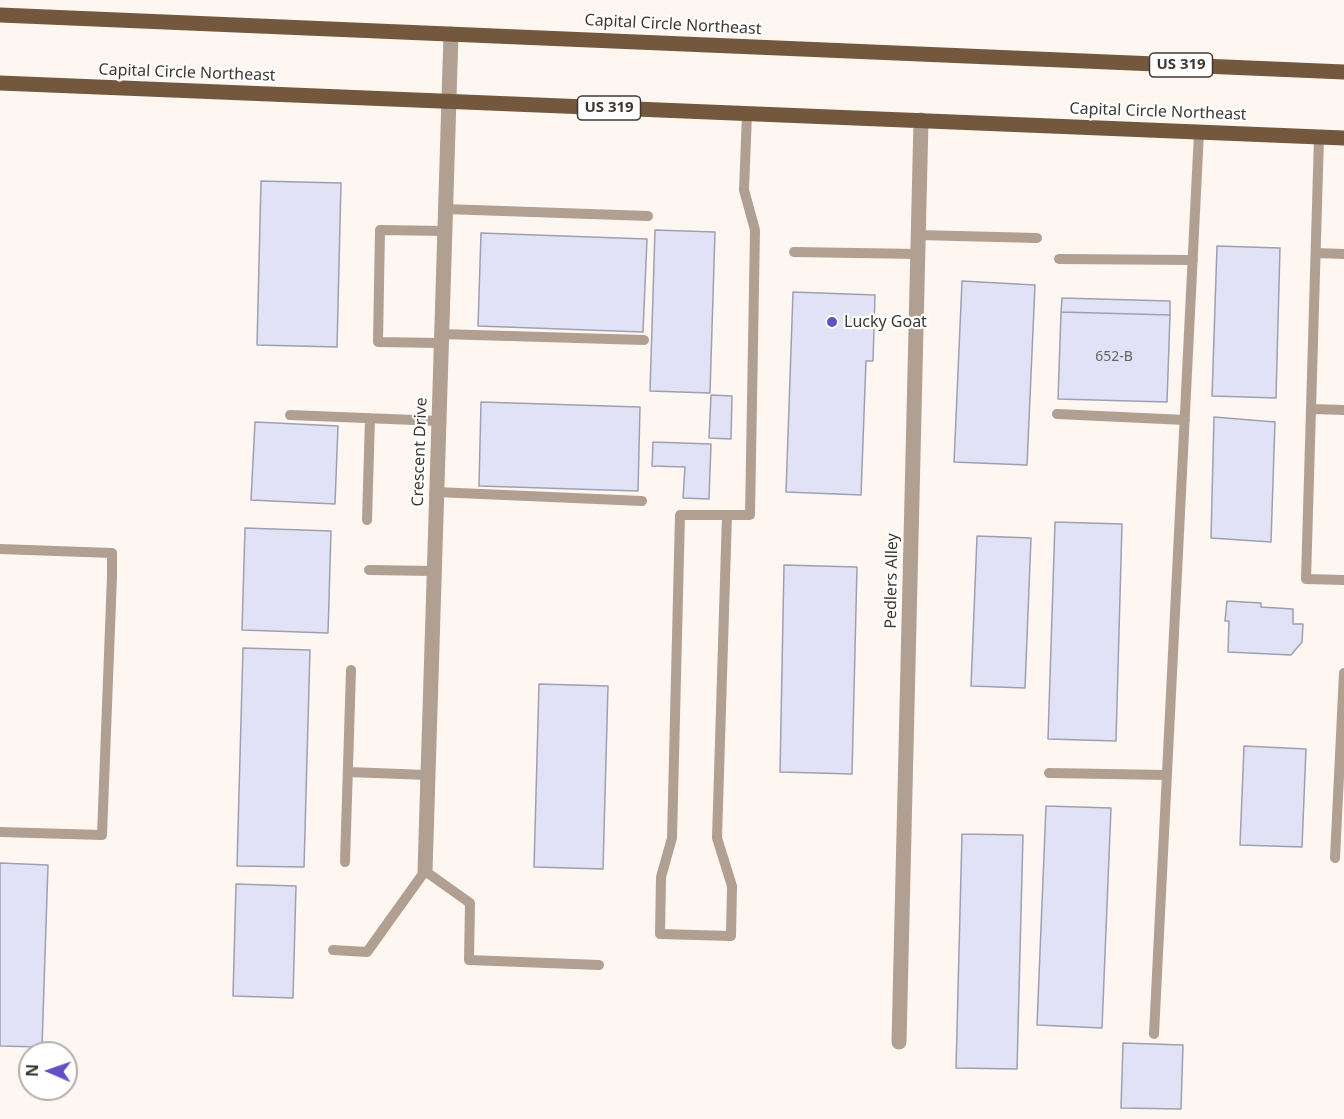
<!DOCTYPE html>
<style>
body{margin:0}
#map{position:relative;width:1344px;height:1119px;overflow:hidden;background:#fef7f1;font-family:"Noto Sans",sans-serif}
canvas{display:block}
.north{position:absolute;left:18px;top:1041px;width:60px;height:60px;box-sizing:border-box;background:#fff;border:2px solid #b2afad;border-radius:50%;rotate:272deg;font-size:16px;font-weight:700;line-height:24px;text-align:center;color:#3f3832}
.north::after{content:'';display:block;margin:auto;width:21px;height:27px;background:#624fc7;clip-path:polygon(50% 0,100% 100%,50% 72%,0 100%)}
</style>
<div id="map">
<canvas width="1344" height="1119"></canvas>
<div class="north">N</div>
</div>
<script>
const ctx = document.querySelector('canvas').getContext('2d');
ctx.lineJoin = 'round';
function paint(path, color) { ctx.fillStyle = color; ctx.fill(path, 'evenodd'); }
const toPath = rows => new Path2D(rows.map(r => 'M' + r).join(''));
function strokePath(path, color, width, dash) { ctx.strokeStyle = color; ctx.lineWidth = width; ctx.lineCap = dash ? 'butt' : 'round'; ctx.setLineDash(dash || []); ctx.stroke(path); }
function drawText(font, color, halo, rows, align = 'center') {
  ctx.font = font + ' "Noto Sans",sans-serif'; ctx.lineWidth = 4.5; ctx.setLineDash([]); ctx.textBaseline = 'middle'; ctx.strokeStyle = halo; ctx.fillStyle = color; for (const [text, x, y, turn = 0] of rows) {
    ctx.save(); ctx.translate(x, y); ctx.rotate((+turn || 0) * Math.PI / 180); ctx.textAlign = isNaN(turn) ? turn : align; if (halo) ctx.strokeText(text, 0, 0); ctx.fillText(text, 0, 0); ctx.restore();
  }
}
const building = toPath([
 [261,181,341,183,337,347,257,345,261,181],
 [655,230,715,232,710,393,650,391,655,230],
 [481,233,647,239,643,332,478,326,481,233],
 [1217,246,1280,248,1276,398,1212,396,1217,246],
 [962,281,1035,285,1027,465,954,462,962,281],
 [793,292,875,295,873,361,866,361,861,495,786,492,793,292],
 [1062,298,1170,301,1170,315,1061,312,1062,298],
 [1061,312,1170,315,1167,402,1058,399,1061,312],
 [711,395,732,396,731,439,709,438,711,395],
 [481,402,640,407,638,491,479,486,481,402],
 [1214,417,1275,422,1271,542,1211,538,1214,417],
 [255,422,338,426,335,504,251,500,255,422],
 [653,442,711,444,709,499,683,498,685,467,652,466,653,442],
 [1055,522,1122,524,1116,741,1048,739,1055,522],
 [245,528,331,531,328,633,242,630,245,528],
 [977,536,1031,538,1025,688,971,686,977,536],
 [784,565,857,567,852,774,780,772,784,565],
 [1227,601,1261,603,1261,607,1293,609,1293,624,1303,624,1302,642,1291,655,1228,652,1229,621,1225,621,1227,601],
 [243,648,310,650,304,867,237,866,243,648],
 [539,684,608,686,603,869,534,867,539,684],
 [1244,746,1306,749,1302,847,1240,845,1244,746],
 [1046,806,1111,808,1102,1028,1037,1025,1046,806],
 [962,834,1023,835,1017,1069,956,1068,962,834],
 [0,863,48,865,42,1047,0,1046,0,863],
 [236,884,296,886,293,998,233,996,236,884],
 [1123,1043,1183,1045,1181,1109,1121,1108,1123,1043]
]);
paint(building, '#e2e2f6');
strokePath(building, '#9f9fb2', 1.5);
strokePath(toPath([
 [1319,137,1306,579,1344,580],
 [445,209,648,216],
 [918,235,1037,238],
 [794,252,918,254],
 [1316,253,1344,254],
 [1059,259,1193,260],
 [441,334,644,340],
 [441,343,378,342,380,230,445,231],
 [1311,409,1344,410],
 [1057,414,1185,420],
 [290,415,439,421],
 [436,492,642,501],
 [727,515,717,838,732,886,731,936,660,934,661,877,672,838,680,515,750,515,755,230,744,190,747,114],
 [367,520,370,418],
 [0,549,112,553,112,576,102,835,0,832],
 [369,570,434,571],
 [348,772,428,775],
 [1049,773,1167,775],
 [1335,858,1344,673],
 [345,862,351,670],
 [333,950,367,952,425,871,470,903,469,960,599,965],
 [1154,1034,1199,132]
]), '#b1a091', 10);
strokePath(toPath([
 [425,871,451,34],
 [899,1042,921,120]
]), '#b1a091', 15);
strokePath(toPath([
 [0,15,1344,72],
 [0,83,1344,138]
]), '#74583d', 15);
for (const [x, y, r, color] of [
 [832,322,6,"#624fc7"]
]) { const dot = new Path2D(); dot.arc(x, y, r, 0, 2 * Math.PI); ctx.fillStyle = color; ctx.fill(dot); strokePath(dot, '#fff', 2); }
drawText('14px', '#686263', null, [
 ["652-B",1114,357]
]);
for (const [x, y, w] of [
 [1181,65,63],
 [609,108,63]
]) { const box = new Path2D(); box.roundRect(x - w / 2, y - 12, w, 24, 4.5); ctx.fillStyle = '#fff'; ctx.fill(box); strokePath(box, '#3f3832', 1.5); }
drawText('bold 15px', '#3f3832', null, [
 ["US 319",1181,65],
 ["US 319",609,108]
]);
drawText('16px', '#3f3832', '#fff', [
 ["Capital Circle Northeast",673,25,3],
 ["Capital Circle Northeast",187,73,2],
 ["Capital Circle Northeast",1158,112,2],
 ["Crescent Drive",420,452,-88],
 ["Pedlers Alley",892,581,-89]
]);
drawText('16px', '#3f3832', '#fff', [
 ["Lucky Goat",844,322]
], 'left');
</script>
